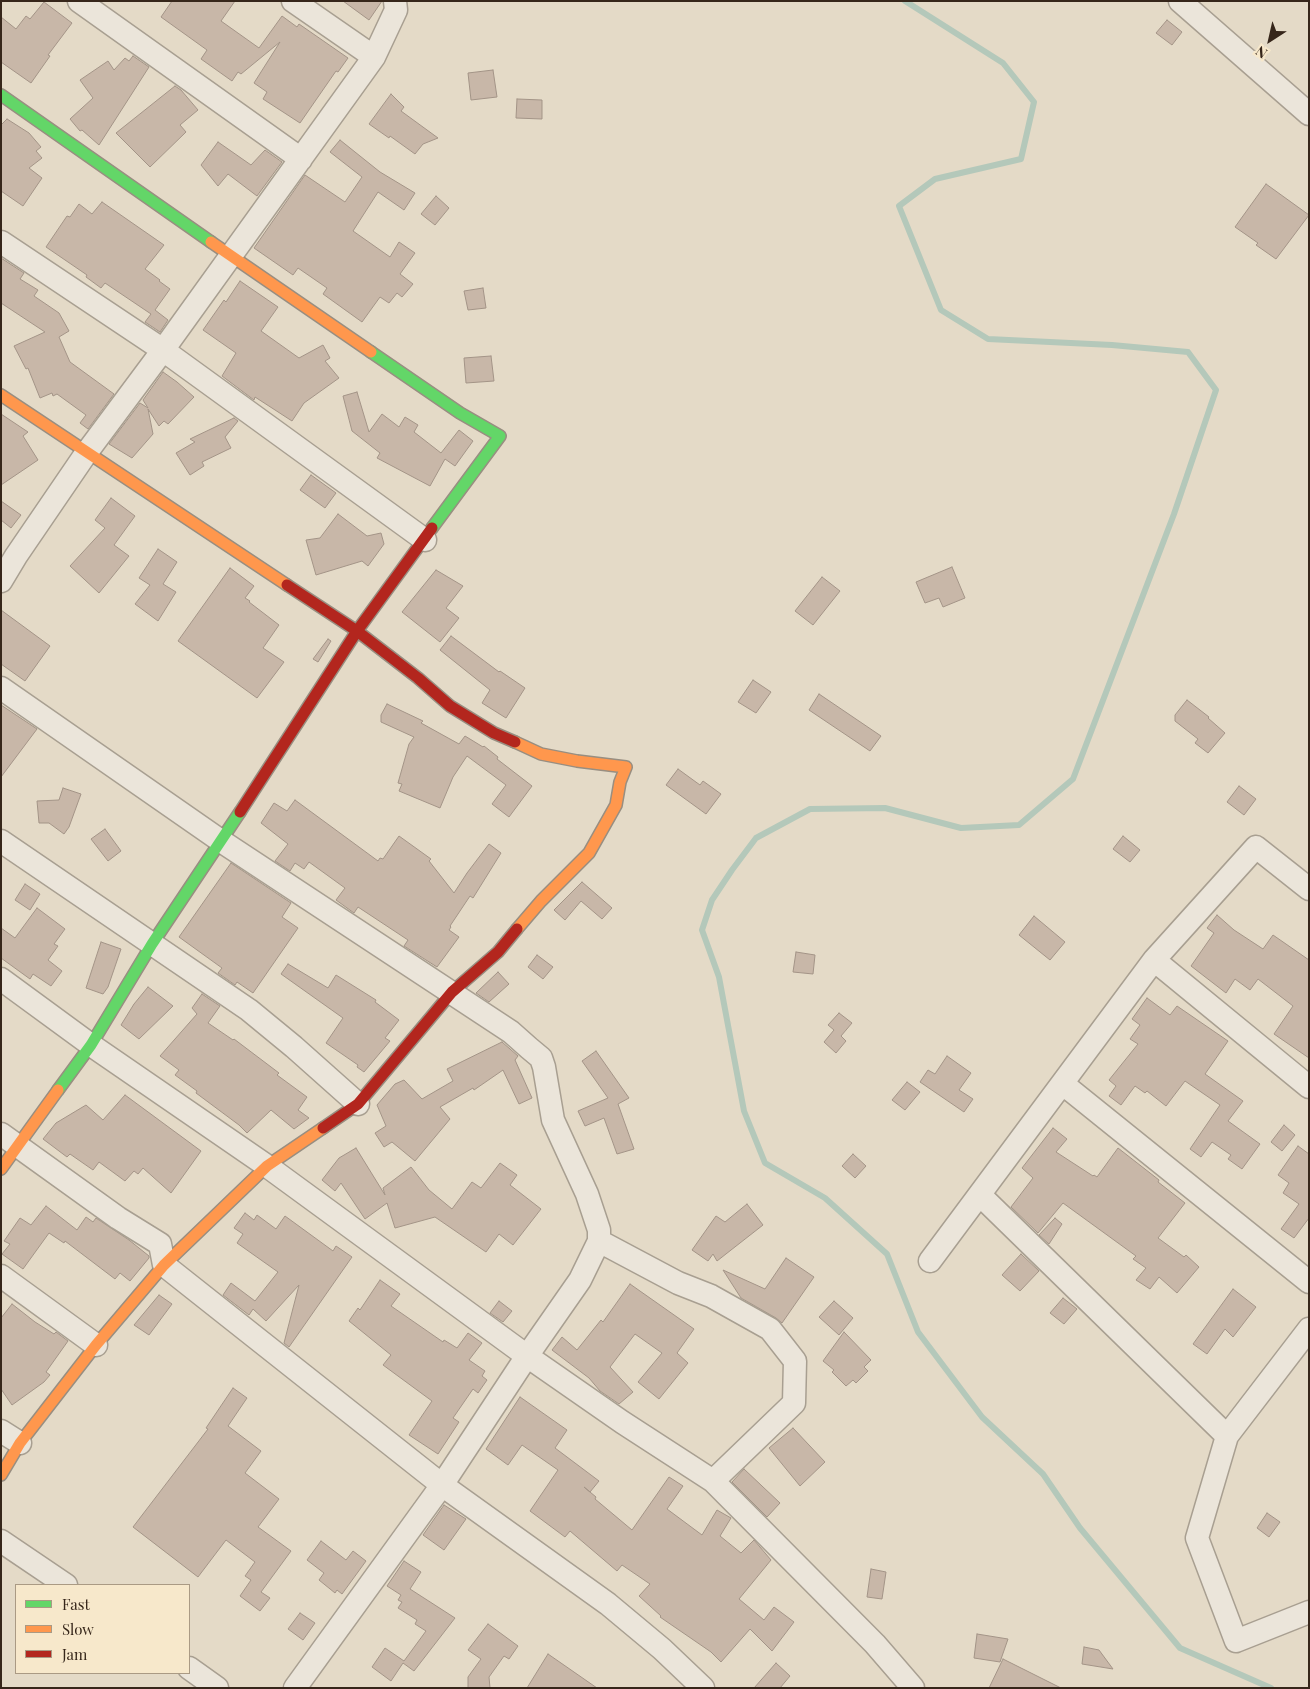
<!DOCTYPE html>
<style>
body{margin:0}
#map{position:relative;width:1310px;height:1689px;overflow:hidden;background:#e4dac7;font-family:"Playfair Display",serif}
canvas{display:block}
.frame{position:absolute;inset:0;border:2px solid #36261a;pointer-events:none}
.legend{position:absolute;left:15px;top:1584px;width:175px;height:90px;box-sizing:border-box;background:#f7e8cb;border:1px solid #aa9a84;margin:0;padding:6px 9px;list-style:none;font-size:15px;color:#36261a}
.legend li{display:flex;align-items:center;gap:10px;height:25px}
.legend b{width:25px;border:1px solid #aa9a84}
.north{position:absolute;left:1245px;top:15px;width:50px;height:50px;-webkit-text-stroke:4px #f7e8cb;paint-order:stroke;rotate:215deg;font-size:14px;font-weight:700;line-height:20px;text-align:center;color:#36261a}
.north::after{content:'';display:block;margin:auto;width:18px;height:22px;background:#36261a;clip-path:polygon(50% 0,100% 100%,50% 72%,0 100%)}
</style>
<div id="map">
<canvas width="1310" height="1689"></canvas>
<div class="frame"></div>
<ul class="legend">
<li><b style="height:6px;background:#63d668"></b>Fast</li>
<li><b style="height:6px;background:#ff974d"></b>Slow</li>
<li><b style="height:6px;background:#b3261e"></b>Jam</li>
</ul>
<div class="north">N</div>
</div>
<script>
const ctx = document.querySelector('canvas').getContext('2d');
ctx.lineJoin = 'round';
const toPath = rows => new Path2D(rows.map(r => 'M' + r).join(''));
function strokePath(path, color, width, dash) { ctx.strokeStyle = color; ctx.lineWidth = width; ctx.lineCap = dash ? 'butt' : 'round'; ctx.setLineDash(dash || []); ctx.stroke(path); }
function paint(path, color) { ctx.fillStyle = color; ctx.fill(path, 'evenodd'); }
strokePath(toPath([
 [905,1,1003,63,1034,102,1021,159,935,179,899,206,941,310,988,339,1112,345,1188,352,1216,390,1174,514,1073,779,1019,825,961,828,885,808,810,809,756,838,732,870,712,900,702,930,719,977,744,1111,765,1163,825,1198,887,1254,918,1332,982,1417,1043,1474,1080,1528,1180,1648,1271,1688]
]), '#b4c8ba', 6);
const building = toPath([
 [172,1,235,1,221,21,259,48,282,16,297,27,299,24,348,58,338,72,336,71,300,123,263,99,267,92,254,83,280,42,241,74,238,72,232,81,201,59,207,50,161,17,172,1],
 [343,1,382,1,369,20,343,1],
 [44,2,72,23,48,55,50,56,31,83,1,62,1,17,16,29,26,16,30,19,44,2],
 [1167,20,1182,32,1172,45,1156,33,1167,20],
 [133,56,149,67,99,145,82,130,80,131,70,119,93,98,80,80,108,61,114,70,125,58,129,61,133,56],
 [493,70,497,97,471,100,468,73,493,70],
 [175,86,181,90,198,110,180,125,186,132,150,167,116,133,175,86],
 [391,94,404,107,401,111,438,138,423,144,415,154,390,136,389,138,369,124,391,94],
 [517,99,542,100,542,119,516,118,517,99],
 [7,119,29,133,41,147,36,151,42,158,29,168,42,178,23,206,1,191,1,125,7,119],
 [340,140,380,172,415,193,404,210,378,192,353,231,390,257,399,242,415,253,400,274,413,284,402,297,397,293,389,303,380,297,362,322,323,294,327,288,298,268,293,275,254,248,305,175,345,202,362,177,330,152,340,140],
 [218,142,251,165,265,150,282,162,257,196,228,174,218,186,201,165,218,142],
 [1266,184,1309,215,1276,259,1256,245,1258,243,1235,227,1266,184],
 [436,196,449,208,435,225,421,214,436,196],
 [102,202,164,245,145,269,160,280,159,281,170,289,155,310,168,320,160,332,145,322,151,314,105,283,101,288,86,277,87,275,46,247,67,216,70,217,79,204,92,214,102,202],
 [1,258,24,273,20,279,38,290,34,296,59,313,69,331,59,337,70,362,114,394,88,429,80,423,86,415,57,394,53,396,52,393,40,398,28,368,26,369,14,346,45,332,1,303,1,258],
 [240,281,278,307,261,331,299,358,323,345,330,358,325,361,339,378,304,403,292,421,255,397,254,400,222,376,236,353,203,330,224,300,226,302,240,281],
 [483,288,486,308,468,310,464,291,483,288],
 [491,356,494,381,466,383,464,358,491,356],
 [163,372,177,382,194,397,168,424,164,421,159,426,148,409,153,434,132,458,109,444,140,403,148,408,143,400,163,372],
 [357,392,369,432,382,414,399,427,405,417,418,425,414,432,441,453,459,430,473,441,455,466,445,459,430,486,377,458,380,453,352,431,343,396,357,392],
 [1,414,28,432,23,436,38,460,1,485,1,414],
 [234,418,238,421,225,437,231,448,202,462,204,466,190,475,176,453,195,442,190,439,234,418],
 [311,475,336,493,325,508,300,490,311,475],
 [111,498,135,516,114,545,129,556,99,593,70,566,105,528,95,520,111,498],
 [1,501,21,515,11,528,1,520,1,501],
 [338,514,367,536,381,533,384,544,368,566,362,561,316,575,306,540,320,538,338,514],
 [158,549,177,562,163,584,176,592,158,621,135,604,150,585,139,578,158,549],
 [952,567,965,598,943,607,939,598,925,603,916,582,952,567],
 [230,568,254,586,245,598,250,601,249,602,279,625,263,648,284,662,257,698,178,641,230,568],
 [436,570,463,586,446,608,459,618,440,642,402,612,436,570],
 [822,577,840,591,813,625,795,611,822,577],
 [1,610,50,646,25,681,1,664,1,610],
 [451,636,499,672,500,671,525,688,506,718,482,703,490,690,440,650,451,636],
 [328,639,331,641,318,662,313,659,328,639],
 [753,680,771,692,756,713,738,702,753,680],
 [819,694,881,736,870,751,809,710,819,694],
 [1187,700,1209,717,1208,718,1225,733,1208,753,1195,743,1198,739,1175,721,1175,715,1187,700],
 [387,704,423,721,421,723,459,744,465,736,483,747,484,746,498,757,497,759,532,786,509,817,492,804,506,785,467,756,453,777,440,808,399,791,402,784,398,783,409,744,414,737,381,722,381,715,387,704],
 [1,705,37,729,1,777,1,705],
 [678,769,700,785,703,781,721,794,706,814,666,785,678,769],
 [1239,786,1256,799,1244,815,1227,802,1239,786],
 [63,788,81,794,69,827,64,834,49,823,39,823,37,801,59,800,63,788],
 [295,800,378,861,380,858,383,859,399,836,431,859,429,861,454,893,467,873,489,844,501,853,473,898,470,896,450,926,451,927,449,930,459,937,437,967,404,946,408,940,358,907,354,913,336,900,345,888,309,862,304,869,295,863,290,871,275,861,288,844,261,823,274,803,287,811,295,800],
 [105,829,121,851,108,861,91,839,105,829],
 [1123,836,1140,850,1130,862,1113,849,1123,836],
 [231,863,291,903,282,917,298,928,253,993,237,982,235,985,218,973,222,968,179,937,231,863],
 [582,882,612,908,602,919,581,901,565,920,554,910,582,882],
 [25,884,40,894,30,910,15,900,25,884],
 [37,908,65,929,54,944,58,946,48,960,62,971,51,986,33,974,30,979,1,958,1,928,15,938,37,908],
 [1217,915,1234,930,1263,949,1273,935,1309,960,1309,1058,1274,1034,1293,1006,1258,979,1250,990,1235,979,1226,993,1191,966,1214,933,1207,928,1217,915],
 [1034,916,1065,942,1050,960,1019,935,1034,916],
 [101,942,121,949,108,987,103,994,86,988,101,942],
 [796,952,815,955,813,974,793,972,796,952],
 [537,955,553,967,543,979,528,967,537,955],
 [288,964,328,988,336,975,376,1000,375,1002,399,1020,385,1038,390,1041,364,1072,357,1067,358,1065,326,1043,343,1018,281,974,288,964],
 [498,972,509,984,489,1002,476,993,498,972],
 [148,987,173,1006,139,1039,121,1025,134,1004,148,987],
 [202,994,220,1006,208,1023,233,1040,234,1039,279,1073,277,1075,307,1097,298,1110,309,1118,294,1129,271,1110,247,1133,239,1125,196,1093,197,1091,175,1075,179,1070,160,1056,197,1014,192,1008,202,994],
 [1147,998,1170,1015,1177,1006,1228,1041,1205,1074,1243,1101,1228,1121,1260,1144,1242,1169,1228,1159,1231,1155,1212,1142,1201,1157,1190,1149,1220,1105,1185,1081,1166,1106,1147,1091,1145,1093,1135,1086,1121,1105,1109,1096,1116,1086,1109,1080,1138,1044,1130,1039,1140,1025,1132,1019,1147,998],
 [839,1013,852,1023,841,1036,846,1041,836,1053,824,1042,834,1030,828,1025,839,1013],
 [502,1042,518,1056,515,1060,532,1098,519,1104,503,1070,474,1090,473,1088,440,1107,450,1119,415,1161,392,1142,384,1147,375,1133,386,1126,377,1105,395,1084,404,1080,422,1099,453,1081,447,1069,502,1042],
 [596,1051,629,1098,618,1104,634,1149,617,1154,604,1118,585,1126,578,1111,608,1098,582,1061,596,1051],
 [947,1056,971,1073,959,1090,973,1099,964,1112,920,1082,928,1070,935,1074,947,1056],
 [907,1082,920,1092,905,1110,892,1100,907,1082],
 [125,1095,201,1151,171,1193,143,1168,138,1174,134,1171,125,1181,99,1162,93,1170,70,1154,67,1157,43,1139,56,1123,86,1105,103,1120,125,1095],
 [1284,1125,1295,1135,1282,1151,1271,1142,1284,1125],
 [1053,1128,1067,1139,1056,1152,1093,1176,1094,1175,1097,1177,1118,1148,1159,1180,1158,1182,1185,1203,1158,1238,1184,1257,1186,1255,1199,1267,1177,1293,1159,1277,1150,1289,1136,1280,1146,1268,1133,1259,1136,1256,1063,1203,1038,1233,1011,1207,1033,1178,1022,1168,1053,1128],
 [1298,1146,1309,1154,1309,1218,1294,1238,1281,1229,1299,1204,1283,1193,1289,1183,1278,1175,1298,1146],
 [356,1148,385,1195,383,1188,411,1167,429,1190,452,1209,472,1182,481,1188,500,1163,517,1175,510,1185,541,1209,513,1245,499,1234,486,1252,435,1217,395,1228,387,1203,365,1219,341,1183,335,1191,322,1180,339,1158,356,1148],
 [853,1154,866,1166,855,1178,842,1166,853,1154],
 [747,1204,763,1225,717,1261,713,1254,708,1261,692,1250,716,1216,725,1222,747,1204],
 [46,1206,77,1230,86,1217,93,1222,96,1218,129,1240,149,1256,149,1258,130,1281,120,1273,115,1279,65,1241,64,1243,49,1233,23,1269,2,1254,10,1244,4,1241,20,1218,31,1225,46,1206],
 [245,1213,254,1220,257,1215,276,1229,285,1216,333,1251,336,1246,352,1257,289,1347,284,1343,299,1285,266,1321,253,1309,249,1315,223,1295,231,1283,255,1301,278,1272,237,1243,243,1234,234,1228,245,1213],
 [1055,1218,1062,1224,1049,1244,1039,1235,1055,1218],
 [1021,1254,1039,1271,1020,1291,1002,1275,1021,1254],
 [786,1258,814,1277,782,1323,776,1318,741,1298,723,1270,765,1289,786,1258],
 [380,1280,400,1294,391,1306,443,1342,444,1340,457,1348,468,1333,482,1343,469,1360,485,1371,482,1376,487,1380,478,1393,473,1389,453,1418,459,1422,438,1454,409,1435,432,1401,383,1365,391,1355,349,1321,358,1308,360,1310,380,1280],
 [630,1284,694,1329,677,1353,688,1363,659,1399,638,1382,662,1353,635,1334,610,1367,633,1392,619,1404,600,1391,589,1378,552,1350,562,1337,577,1350,601,1320,603,1322,630,1284],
 [1233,1289,1256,1307,1233,1337,1225,1329,1207,1354,1193,1344,1233,1289],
 [159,1295,172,1304,149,1335,134,1325,159,1295],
 [1063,1298,1077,1309,1064,1324,1050,1313,1063,1298],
 [499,1301,512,1311,503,1322,490,1313,499,1301],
 [834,1301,853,1318,839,1335,819,1317,834,1301],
 [12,1304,35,1322,54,1334,56,1332,68,1341,46,1372,50,1375,44,1382,12,1405,1,1389,1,1318,12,1304],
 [844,1332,871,1360,864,1367,868,1371,856,1383,853,1380,846,1386,832,1372,834,1370,823,1361,844,1332],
 [233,1388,247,1398,228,1426,261,1451,245,1473,279,1499,258,1527,291,1551,261,1592,270,1598,260,1611,240,1596,251,1580,245,1576,255,1562,226,1540,198,1577,133,1527,208,1429,206,1428,233,1388],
 [520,1397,567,1430,555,1448,599,1481,590,1492,584,1487,596,1497,595,1499,632,1530,669,1477,683,1486,667,1509,702,1535,717,1510,731,1518,720,1536,741,1553,754,1540,771,1560,739,1599,764,1620,774,1607,794,1622,772,1651,750,1629,721,1662,711,1652,660,1617,661,1616,639,1596,650,1584,622,1565,617,1571,570,1531,565,1537,530,1511,558,1470,522,1445,508,1465,486,1449,520,1397],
 [793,1428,825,1462,800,1486,769,1448,793,1428],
 [744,1469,780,1503,767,1517,732,1482,744,1469],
 [444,1505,466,1519,444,1550,423,1535,444,1505],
 [1267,1513,1280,1522,1269,1537,1257,1528,1267,1513],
 [321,1541,346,1560,353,1551,366,1561,342,1594,337,1590,335,1593,319,1580,324,1573,307,1560,321,1541],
 [404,1561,421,1572,410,1589,455,1618,414,1671,403,1663,391,1681,372,1667,385,1648,404,1661,426,1631,415,1624,417,1620,398,1608,402,1602,398,1600,401,1595,387,1586,404,1561],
 [871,1569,886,1572,882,1599,867,1597,871,1569],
 [300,1613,315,1623,303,1640,288,1629,300,1613],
 [488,1624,518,1646,509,1659,504,1656,489,1677,490,1688,468,1688,468,1677,481,1659,468,1650,488,1624],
 [977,1634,1008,1639,1000,1662,974,1658,977,1634],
 [1084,1647,1099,1650,1113,1669,1082,1664,1084,1647],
 [548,1654,597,1688,527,1688,548,1654],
 [1003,1659,1061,1688,989,1688,1003,1659],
 [776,1663,790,1676,780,1688,754,1688,776,1663]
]);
paint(building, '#c8b7a8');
strokePath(building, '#a39487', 1);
const street = toPath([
 [79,1,301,159],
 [293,1,374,57],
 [1180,1,1309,114],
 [1,242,163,350,425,540],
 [1,581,16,556,87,452,163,350,374,57,396,10,395,1],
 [1,688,221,841,511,1032,529,1048,541,1058,544,1067,553,1120,587,1194,599,1230,599,1241,580,1280,527,1356,442,1485,295,1688],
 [1,841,249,1010,294,1047,358,1104],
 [1154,960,1309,1087],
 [1,979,91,1045,267,1166,527,1356,622,1422,713,1481,875,1644,913,1688],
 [1063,1084,1309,1282],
 [1,1134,118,1218,160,1244,164,1265,442,1485,608,1604,662,1649,703,1688],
 [980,1195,1227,1436],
 [599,1241,678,1283,711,1296,770,1329,795,1361,794,1403,713,1481],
 [930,1261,1154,960,1256,847,1309,889],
 [1,1276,96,1345],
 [1309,1329,1227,1436,1197,1538,1236,1641,1309,1612],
 [1,1431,20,1443],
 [1,1541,66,1585],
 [189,1668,217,1688]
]);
const fast = toPath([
 [1,95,211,242],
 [371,352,460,413,500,436,432,528],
 [58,1090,91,1045,152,944,240,812]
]);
const slow = toPath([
 [211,242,371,352],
 [1,395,287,585],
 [515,742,541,754,577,761,626,767,620,782,616,805,589,853,541,901,517,929],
 [1,1169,58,1090],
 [1,1475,20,1443,96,1345,164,1265,267,1166,323,1128]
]);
const jam = toPath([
 [287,585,357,631,418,678,450,706,494,733,515,742],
 [240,812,357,631,432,528],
 [323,1128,358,1104,452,992,498,952,517,929]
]);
strokePath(street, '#a89f91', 25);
strokePath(fast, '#988e81', 14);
strokePath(slow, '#988e81', 14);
strokePath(jam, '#988e81', 14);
strokePath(street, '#ebe5da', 22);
strokePath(fast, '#63d668', 11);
strokePath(slow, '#ff974d', 11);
strokePath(jam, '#b3261e', 11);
</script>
